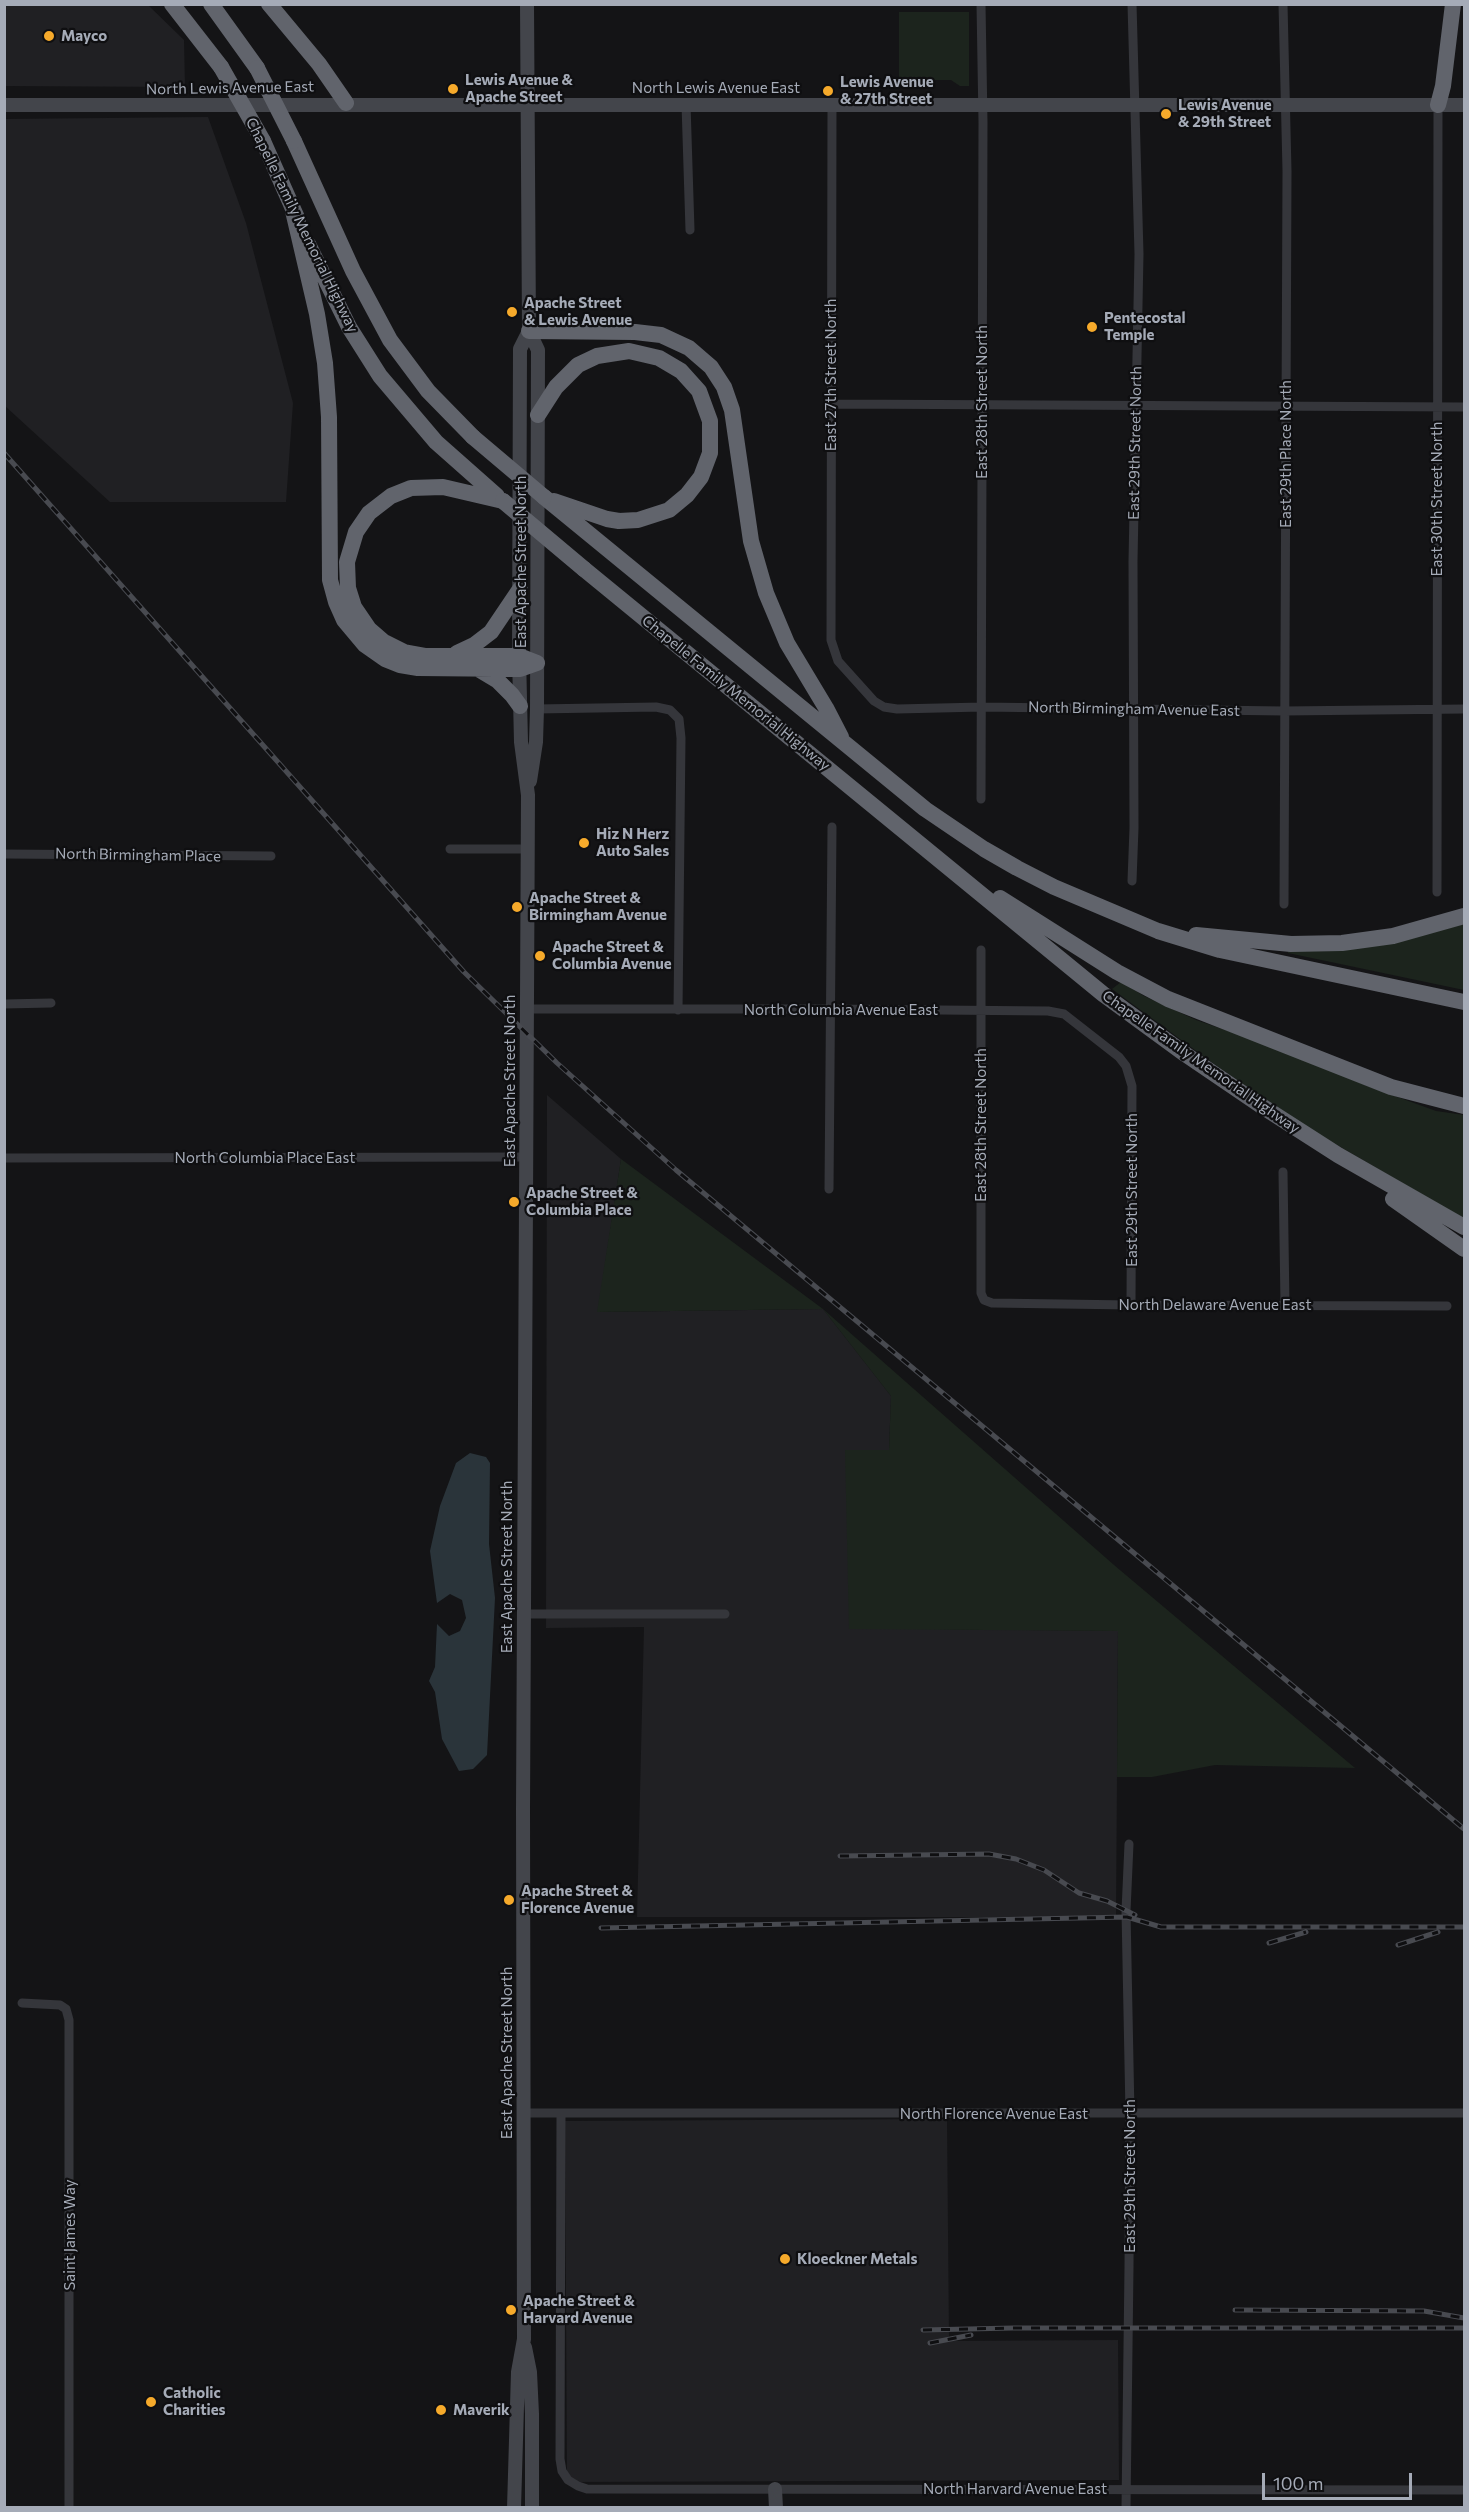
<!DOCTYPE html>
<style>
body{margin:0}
#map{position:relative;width:1469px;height:2512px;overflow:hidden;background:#141416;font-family:Commissioner,sans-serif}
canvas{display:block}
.frame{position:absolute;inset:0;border:6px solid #a5abb7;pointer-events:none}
.scale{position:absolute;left:1262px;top:2473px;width:150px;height:27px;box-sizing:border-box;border:3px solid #a5abb7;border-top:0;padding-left:8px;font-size:18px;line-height:21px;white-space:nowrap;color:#a5abb7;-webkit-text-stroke:4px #0f0f11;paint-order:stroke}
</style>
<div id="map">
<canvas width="1469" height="2512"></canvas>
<div class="frame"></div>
<div class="scale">100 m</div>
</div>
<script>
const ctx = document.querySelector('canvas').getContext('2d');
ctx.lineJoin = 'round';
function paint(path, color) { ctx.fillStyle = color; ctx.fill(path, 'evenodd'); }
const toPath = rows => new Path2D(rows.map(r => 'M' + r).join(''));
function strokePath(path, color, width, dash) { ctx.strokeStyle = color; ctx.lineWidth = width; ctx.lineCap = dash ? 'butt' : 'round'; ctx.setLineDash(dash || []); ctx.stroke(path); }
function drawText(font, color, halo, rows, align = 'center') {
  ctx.font = font + ' Commissioner,sans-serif'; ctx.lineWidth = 4.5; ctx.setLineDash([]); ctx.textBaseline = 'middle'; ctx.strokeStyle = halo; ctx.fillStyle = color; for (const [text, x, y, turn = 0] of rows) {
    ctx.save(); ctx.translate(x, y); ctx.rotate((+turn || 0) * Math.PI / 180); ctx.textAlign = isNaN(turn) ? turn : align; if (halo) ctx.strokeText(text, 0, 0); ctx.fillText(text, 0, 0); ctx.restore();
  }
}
paint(toPath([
 [5,4,148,5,184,40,185,87,5,86],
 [208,117,246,223,293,403,286,502,110,502,5,406,5,119],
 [547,1095,621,1159,598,1312,823,1309,891,1396,889,1450,846,1450,850,1628,1118,1631,1116,1917,637,1917,644,1627,546,1628],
 [947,2119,949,2341,1118,2340,1119,2480,567,2482,565,2121]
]), '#202023');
paint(toPath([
 [899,12,969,12,969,86,960,86,951,80,899,80],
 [1464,922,1464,990,1288,953,1288,949],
 [1121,982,1144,996,1196,1020,1263,1043,1370,1087,1436,1111,1464,1115,1464,1219,1303,1125,1214,1064,1112,989],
 [621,1159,823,1309,1114,1565,1355,1768,1215,1765,1152,1777,1117,1777,1118,1631,849,1629,845,1450,889,1450,891,1396,823,1309,597,1312]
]), '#1c241d');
paint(toPath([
 [470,1453,486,1457,490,1463,489,1544,495,1598,487,1755,473,1769,459,1771,442,1739,435,1692,429,1681,435,1667,437,1624,449,1636,460,1631,466,1618,462,1600,450,1594,437,1603,430,1551,440,1506,456,1463]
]), '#2a343a');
strokePath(toPath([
 [981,4,983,122,981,799],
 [1283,4,1287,171,1284,904],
 [686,104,690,230],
 [832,104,831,640,838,661,874,701,884,707,897,709,982,707,1284,711,1464,709],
 [831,404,1464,407],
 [537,709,656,707,670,710,679,719,681,738,678,1010],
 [450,849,527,849],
 [4,854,271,856],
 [1132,881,1134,828,1133,561,1139,254,1132,4],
 [1437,892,1438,105],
 [981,950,981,1293,984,1300,992,1303,1131,1305,1447,1306],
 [4,1004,51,1003],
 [527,1009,831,1009,1048,1011,1064,1014,1119,1057,1126,1066,1132,1086,1131,1305],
 [4,1158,526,1157],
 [1283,1172,1285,1305],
 [829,1189,832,827],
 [524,1614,725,1614],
 [22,2003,60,2005,66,2009,69,2020,69,2508],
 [524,2113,1464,2113],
 [561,2113,560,2459,562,2471,568,2480,578,2486,587,2489,1464,2490],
 [1126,2508,1129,2267,1130,2114,1126,1911,1129,1844]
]), '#35363b', 9);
strokePath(toPath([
 [4,105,1464,105],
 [529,331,538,350,537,709,536,742,530,781],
 [525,2347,530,2372,532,2414,532,2508],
 [775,2489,776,2508],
 [514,2508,518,2372,524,2339,523,1808,528,795,521,742,519,656,520,349,529,331,527,4]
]), '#43454b', 14);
strokePath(toPath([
 [172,4,221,67],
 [211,4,257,68],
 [269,4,319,64,346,103],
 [1438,105,1443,86,1453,4],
 [263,141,298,220],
 [294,141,353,271,390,340,428,391,473,437],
 [293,211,317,314,325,363,329,417,330,580,336,602,344,620,365,645,385,659,400,665,418,668,520,669,537,663],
 [308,244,349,327,380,376,436,442,497,496],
 [529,331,635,332,661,335,689,348,711,367,724,387,732,410,751,541,766,593,787,643,826,708,841,737],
 [538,415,556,387,578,365,597,356,629,351,659,358,681,371,699,391,710,421,710,453,701,477,687,495,669,510,638,520,619,521,607,519,554,501],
 [544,497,925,809,984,849,1017,868,1054,887,1158,931,1220,950,1464,1002],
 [503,501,443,487,411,488,391,496,369,513,356,532,347,562,348,588,354,607,369,629,384,642,404,652,426,656,519,656,537,663],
 [584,569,1103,994,1185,1054,1260,1105,1338,1155,1464,1227],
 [457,653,474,645,491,632,520,589],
 [478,669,498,681,512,695,520,706],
 [1000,898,1117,972,1168,999,1391,1087,1464,1106],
 [1196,935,1291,944,1342,943,1393,936,1464,916],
 [1393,1199,1464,1249]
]), '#61646c', 16);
const rail = toPath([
 [4,453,464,972,557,1063,676,1170,1464,1829],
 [840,1856,989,1854,1016,1859,1044,1870,1079,1893,1107,1901,1135,1915],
 [601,1928,1127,1917,1161,1927,1464,1927],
 [1269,1943,1306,1932],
 [1398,1945,1438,1932],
 [1235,2310,1424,2311,1464,2318],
 [923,2330,1013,2328,1464,2328],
 [930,2343,971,2335]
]);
strokePath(rail, '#484a50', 5);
strokePath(rail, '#0f0f11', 3, [9]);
strokePath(toPath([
 [221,67,263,141],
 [257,68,294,141],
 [473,437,544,497],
 [503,501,584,569]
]), '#61646c', 16);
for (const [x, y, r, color] of [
 [49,36,6,"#f6aa2b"],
 [453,89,6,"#f6aa2b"],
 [828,91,6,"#f6aa2b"],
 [1166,114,6,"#f6aa2b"],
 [512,312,6,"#f6aa2b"],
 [1092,327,6,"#f6aa2b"],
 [584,843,6,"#f6aa2b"],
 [517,907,6,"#f6aa2b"],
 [540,956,6,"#f6aa2b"],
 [514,1202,6,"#f6aa2b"],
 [509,1900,6,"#f6aa2b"],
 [785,2259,6,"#f6aa2b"],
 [511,2310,6,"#f6aa2b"],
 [151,2402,6,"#f6aa2b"],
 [441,2410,6,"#f6aa2b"]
]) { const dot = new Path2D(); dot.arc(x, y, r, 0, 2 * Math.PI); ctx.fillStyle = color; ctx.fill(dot); strokePath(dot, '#0f0f11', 2); }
drawText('bold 15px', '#a5abb7', '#0f0f11', [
 ["Mayco",61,36],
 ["Lewis Avenue &",465,80],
 ["Apache Street",465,97],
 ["Lewis Avenue",840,82],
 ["& 27th Street",840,99],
 ["Lewis Avenue",1178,105],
 ["& 29th Street",1178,122],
 ["Apache Street",524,303],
 ["& Lewis Avenue",524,320],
 ["Pentecostal",1104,318],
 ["Temple",1104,335],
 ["Hiz N Herz",596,834],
 ["Auto Sales",596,851],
 ["Apache Street &",529,898],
 ["Birmingham Avenue",529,915],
 ["Apache Street &",552,947],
 ["Columbia Avenue",552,964],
 ["Apache Street &",526,1193],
 ["Columbia Place",526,1210],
 ["Apache Street &",521,1891],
 ["Florence Avenue",521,1908],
 ["Kloeckner Metals",797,2259],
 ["Apache Street &",523,2301],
 ["Harvard Avenue",523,2318],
 ["Catholic",163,2393],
 ["Charities",163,2410],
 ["Maverik",453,2410]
], 'left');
drawText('15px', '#a5abb7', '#0f0f11', [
 ["North Lewis Avenue East",230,88,-1],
 ["North Lewis Avenue East",716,88],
 ["Chapelle Family Memorial Highway",302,225,64],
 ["East 27th Street North",831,375,-90],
 ["East 28th Street North",982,402,-90],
 ["East 29th Street North",1135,443,-89],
 ["East 29th Place North",1286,454,-90],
 ["East 30th Street North",1437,499,-90],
 ["East Apache Street North",521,562,-90],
 ["Chapelle Family Memorial Highway",736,693,39],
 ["North Birmingham Avenue East",1134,709,1],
 ["North Birmingham Place",138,855,1],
 ["North Columbia Avenue East",841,1010],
 ["Chapelle Family Memorial Highway",1201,1062,35],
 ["East Apache Street North",510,1081,-90],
 ["East 28th Street North",981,1125,-90],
 ["North Columbia Place East",265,1158],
 ["East 29th Street North",1132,1190,-90],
 ["North Delaware Avenue East",1215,1305],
 ["East Apache Street North",507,1567,-90],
 ["East Apache Street North",507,2053,-90],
 ["North Florence Avenue East",994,2114],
 ["East 29th Street North",1130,2176,-90],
 ["Saint James Way",70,2235,-90],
 ["North Harvard Avenue East",1015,2489]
]);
</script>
